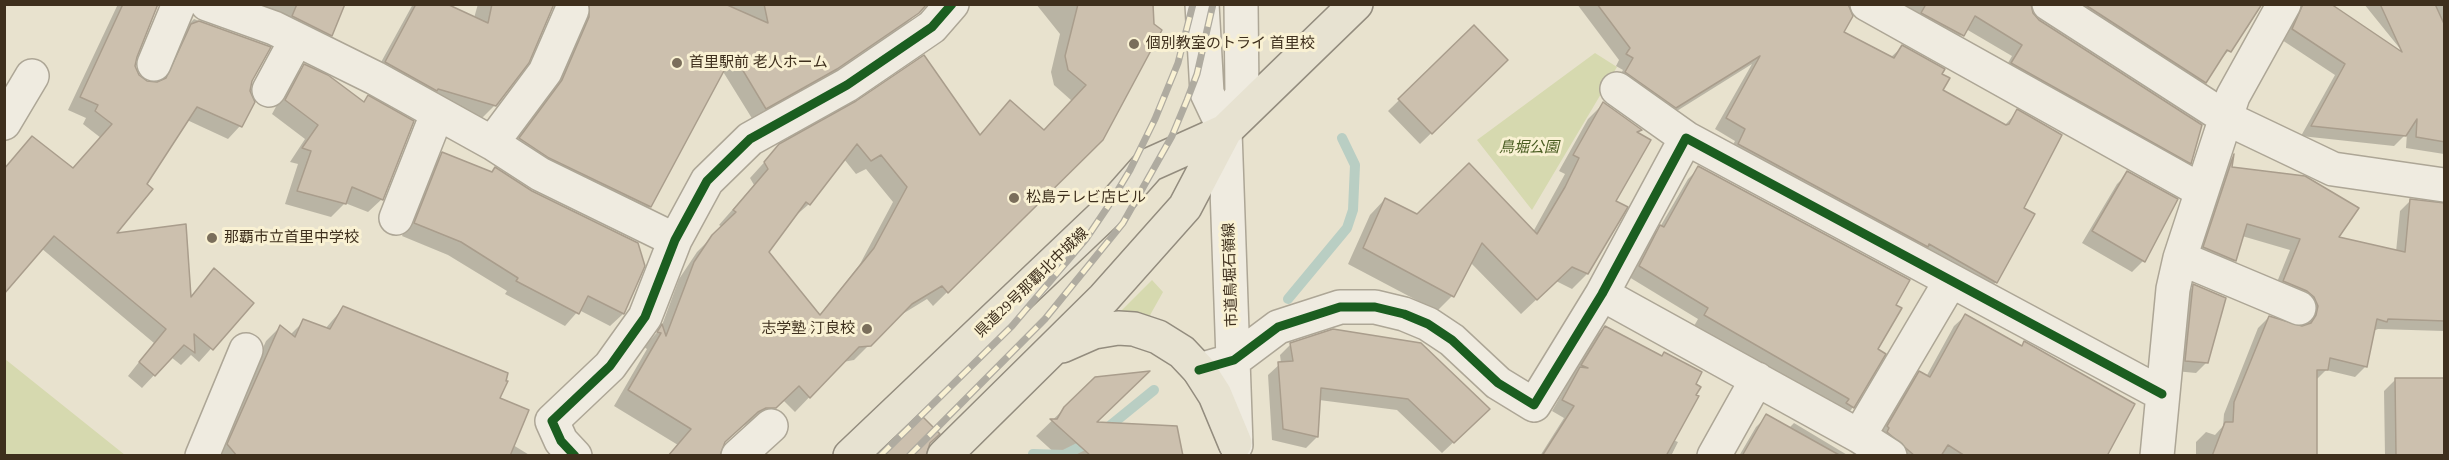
<!DOCTYPE html>
<meta charset="utf-8">
<style>
body{margin:0}
#map{position:relative;width:2449px;height:460px;overflow:hidden;background:#e8e2ce;font-family:"Times New Roman",serif}
canvas{display:block}
.frame{position:absolute;inset:0;border:6px solid #3e2f1d;pointer-events:none}
</style>
<div id="map">
<canvas width="2449" height="460"></canvas>
<div class="frame"></div>
</div>
<script>
const ctx = document.querySelector('canvas').getContext('2d');
ctx.lineJoin = 'round';
function paint(path, color) { ctx.fillStyle = color; ctx.fill(path, 'evenodd'); }
const toPath = rows => new Path2D(rows.map(r => 'M' + r).join(''));
function strokePath(path, color, width, dash) { ctx.strokeStyle = color; ctx.lineWidth = width; ctx.lineCap = dash ? 'butt' : 'round'; ctx.setLineDash(dash || []); ctx.stroke(path); }
function drawText(font, color, halo, rows, align = 'center') {
  ctx.font = font + ' "Times New Roman","Noto Sans JP",serif'; ctx.lineWidth = 6; ctx.setLineDash([]); ctx.textBaseline = 'middle'; ctx.strokeStyle = halo; ctx.fillStyle = color; for (const [text, x, y, turn = 0] of rows) {
    ctx.save(); ctx.translate(x, y); ctx.rotate((+turn || 0) * Math.PI / 180); ctx.textAlign = isNaN(turn) ? turn : align; if (halo) ctx.strokeText(text, 0, 0); ctx.fillText(text, 0, 0); ctx.restore();
  }
}
paint(toPath([
 [1595,53,1617,67,1532,210,1477,140],
 [1152,280,1163,292,1149,317,1118,314],
 [5,359,125,455,5,455]
]), '#d6d9af');
paint(toPath([
 [118,4,157,4,135,57,134,67,138,76,146,82,160,83,181,32,194,19,269,48,251,81,240,126,228,139,187,120,114,235,190,297,214,270,252,303,199,362,191,355,181,365,171,357,142,388,128,376,154,343,41,248,4,291,4,168,32,138,72,169,101,138,83,124,86,118,68,110],
 [216,4,344,4,331,35,318,48],
 [413,4,443,4,474,18,478,4,553,4,495,105,482,118,425,101,374,75],
 [562,4,806,4,917,13,905,25,823,81,753,120,722,70,650,207,637,219,508,151,550,94,577,31],
 [1036,4,1152,4,1102,139,933,306,927,299,896,318,854,360,843,362,795,412,783,400,759,422,750,422,742,427,722,444,718,456,668,456,678,445,614,406,647,349,644,347,661,328,679,279,697,252,722,227,719,225,754,185,750,178,780,145,979,136,1010,102,1043,132,1072,101,1054,85,1051,72,1060,34],
 [844,159,856,174,866,169,893,202,860,264,819,316,767,252,793,218,809,204],
 [1577,4,1847,4,1842,32,1890,58,1902,47,1940,74,1941,90,2004,126,2018,111,2022,209,1996,282,1985,293,1727,156,1735,141,1715,129,1752,64,1664,119,1614,84,1623,70,1616,66,1619,60],
 [1875,4,2029,4,2031,13,2190,163,2179,174,2001,75,2012,56,1966,29,1951,47],
 [2056,4,2258,4,2260,6,2248,27,2193,93],
 [2299,4,2328,4,2406,56,2364,4,2444,4,2444,154,2406,148,2407,133,2394,146,2301,136,2335,75,2282,40],
 [1474,27,1506,60,1420,144,1388,111],
 [305,66,363,103,368,97,382,199,368,212,345,203,331,217,285,204,298,164,290,162,305,139,272,114,291,79],
 [1603,104,1639,130,1636,133,1614,201,1626,207,1587,274,1572,289,1556,281,1521,314,1470,262,1452,296,1437,311,1348,264,1370,215,1385,199,1417,216,1533,232,1565,174,1559,171,1588,119],
 [442,154,491,173,495,169,643,265,623,314,610,326,579,310,565,326,505,294,507,291,448,255,402,236,430,167],
 [2232,158,2231,168,2337,238,2396,252,2400,211,2410,201,2444,205,2444,331,2378,329,2373,331,2366,366,2355,377,2326,370,2315,381,2315,456,2196,456,2196,442,2206,432,2215,435,2223,426,2224,414,2258,328,2269,317,2301,328,2306,326,2307,317,2273,292,2290,250,2242,236,2235,261,2224,271,2193,258,2224,166],
 [1699,168,1894,305,1876,350,1884,354,1851,410,1840,421,1694,326,1698,319,1629,277,1650,238,1660,227,1688,179],
 [2128,173,2143,261,2132,272,2082,243,2117,184],
 [2194,286,2207,362,2196,373,2175,371,2183,297],
 [343,308,498,399,513,445,531,456,215,456,266,341,280,327,290,335,304,321,325,329],
 [1965,316,2021,347,2025,343,2109,456,1893,456,1874,441,1908,384,1919,373,1926,377,1954,326],
 [1605,327,1661,357,1664,354,1673,440,1678,442,1672,454,1673,456,1540,456,1564,418,1552,411,1594,338],
 [1291,344,1478,419,1442,453,1397,410,1319,400,1317,437,1306,448,1272,440,1268,375,1281,363,1280,355],
 [2395,380,2444,456,2385,456,2384,391],
 [1065,408,1094,423,1181,456,1058,456,1036,436],
 [1767,416,1789,428,1794,423,1849,456,1739,456,1756,427]
]), '#0003');
strokePath(toPath([
 [1288,299,1347,228,1353,210,1355,165,1342,138],
 [1033,454,1064,455,1090,442,1154,390]
]), '#b9cec3', 10);
const building = toPath([
 [123,4,158,4,137,57,135,66,139,75,147,81,157,82,166,78,191,24,199,21,271,47,252,81,250,91,255,102,242,127,197,107,147,184,153,189,117,233,186,224,191,297,214,268,254,303,213,350,194,334,195,353,184,345,155,376,139,362,166,329,54,236,4,294,4,169,32,136,73,168,112,124,95,111,98,105,80,97,123,4],
 [297,4,345,4,332,36,292,16,297,4],
 [416,4,447,4,488,23,492,4,554,4,529,63,496,106,438,89,437,91,385,62,416,4],
 [589,4,725,4,768,23,764,4,927,4,919,13,837,69,766,109,733,54,651,207,549,158,519,138,562,80,589,17,589,4],
 [1078,4,1153,4,1154,24,1162,30,1103,140,948,293,942,286,912,304,871,346,859,347,810,398,799,386,776,408,766,408,758,412,725,442,720,456,668,456,691,429,628,390,661,333,657,332,662,324,666,336,694,262,712,235,736,212,733,210,768,169,764,162,779,144,856,101,924,55,980,135,1010,100,1044,130,1086,85,1068,70,1065,56,1078,4],
 [857,144,871,161,881,155,907,187,874,248,820,315,769,252,806,202,810,205,857,144],
 [1597,4,1848,4,1853,16,1844,32,1894,58,1902,45,1945,69,1942,74,1950,78,1943,90,2006,125,2009,124,2017,109,2062,135,2024,208,2035,214,1997,283,1929,244,1928,247,1738,144,1745,129,1726,118,1760,56,1676,108,1625,72,1633,58,1626,54,1630,48,1597,4],
 [1926,4,2031,4,2033,13,2039,20,2202,125,2191,164,2011,63,2022,45,1975,16,1964,36,1921,13,1926,4],
 [2084,4,2262,4,2231,52,2227,50,2206,83,2084,4],
 [2303,4,2331,4,2402,52,2380,4,2435,4,2445,26,2445,142,2416,137,2417,119,2406,136,2311,126,2345,64,2292,29,2303,4],
 [1474,25,1508,60,1432,134,1398,99,1474,25],
 [304,64,328,75,364,102,368,95,414,121,383,200,352,187,346,204,297,191,311,151,302,148,318,125,285,100,304,64],
 [1603,102,1642,130,1637,132,1651,140,1616,201,1628,207,1588,274,1572,267,1537,300,1482,243,1454,297,1363,248,1385,198,1417,214,1469,163,1537,234,1565,187,1579,158,1573,155,1603,102],
 [442,152,492,172,495,167,532,191,638,243,645,266,624,314,588,296,579,314,516,281,518,278,461,242,414,223,442,152],
 [2234,154,2232,167,2305,176,2359,208,2339,237,2405,252,2410,199,2445,203,2445,321,2388,319,2387,322,2377,319,2367,367,2330,358,2328,370,2317,370,2317,456,2212,456,2225,422,2233,422,2234,402,2269,316,2302,326,2311,323,2316,315,2318,306,2314,297,2307,291,2283,281,2300,239,2247,224,2236,261,2203,247,2234,154],
 [1698,166,1910,280,1896,305,1902,308,1878,349,1886,354,1854,408,1846,403,1849,399,1704,315,1708,308,1639,266,1660,225,1664,227,1698,166],
 [2127,171,2178,199,2145,262,2092,231,2127,171],
 [2193,284,2226,298,2208,363,2185,361,2193,284],
 [343,306,508,373,506,381,508,381,500,398,529,410,510,456,237,456,227,444,280,325,295,337,303,319,330,329,343,306],
 [1965,314,2022,346,2024,341,2135,404,2107,456,1965,456,1948,445,1941,456,1915,456,1887,432,1889,428,1887,426,1919,371,1930,377,1965,314],
 [1605,326,1662,356,1664,352,1702,372,1696,384,1701,387,1696,395,1699,396,1666,456,1542,456,1574,406,1562,400,1580,367,1588,368,1581,365,1605,326],
 [1333,329,1421,343,1490,409,1454,443,1408,399,1321,388,1318,437,1283,429,1278,362,1293,361,1290,343,1333,329],
 [1150,371,1097,422,1177,426,1183,456,1091,456,1050,419,1057,419,1064,407,1095,377,1150,371],
 [2395,378,2445,378,2445,456,2396,456,2395,378],
 [1766,414,1841,456,1742,456,1766,414],
 [921,415,940,434,930,443,926,456,878,456,921,415]
]);
paint(building, '#ccc0ae');
strokePath(building, '#a99d8c', 1.5);
const minor = toPath([
 [207,4,274,28,375,78,492,143,540,174,675,240],
 [1202,4,1207,93,1225,131,1236,445],
 [1867,4,2202,191],
 [2049,4,2226,118,2333,169,2444,185],
 [154,64,179,4],
 [1617,89,1686,138],
 [269,90,296,40],
 [4,123,32,76],
 [1225,131,1242,93,1241,4],
 [492,143,545,72,572,10],
 [396,218,437,114],
 [2180,258,2299,308],
 [1602,294,1859,436],
 [1199,370,1234,360,1278,327,1340,307,1375,307,1404,314,1428,324,1452,340,1498,383,1534,405,1602,294,1686,138,2162,394],
 [202,456,246,350],
 [575,456,561,441,552,421,610,366,645,317,675,240,707,181,750,139,847,85,932,27,952,4],
 [738,456,771,426],
 [1714,456,1757,379],
 [1890,456,1859,436,1950,282],
 [2157,456,2173,289,2180,258,2233,96,2284,4]
]);
const major = toPath([
 [1062,346,1094,332,1118,328,1134,329,1158,337,1182,352,1199,370,1215,395,1235,443],
 [850,456,1111,208,1149,165,1225,131,1356,4],
 [944,456,1104,298,1185,207,1225,131]
]);
strokePath(minor, '#ada696', 36);
strokePath(major, '#938c7e', 36);
strokePath(minor, '#efebe0', 33);
strokePath(major, '#e7e2d1', 33);
const rail = toPath([
 [880,456,1012,326,1086,239,1109,205,1130,170,1155,119,1178,63,1193,4],
 [909,456,1045,319,1123,223,1172,136,1187,100,1197,74,1213,4]
]);
strokePath(rail, '#afaba0', 7);
strokePath(rail, '#f9f1d3', 4.5, [14]);
strokePath(toPath([
 [1199,370,1234,360,1278,327,1340,307,1375,307,1404,314,1428,324,1452,340,1498,383,1534,405,1602,294,1686,138,2162,394],
 [575,456,561,441,552,421,610,366,645,317,675,240,707,181,750,139,847,85,932,27,952,4]
]), '#1b5e20', 9);
for (const [x, y, r, color] of [
 [1134,44,6,"#7a6e5b"],
 [677,63,6,"#7a6e5b"],
 [1014,198,6,"#7a6e5b"],
 [212,238,6,"#7a6e5b"],
 [867,329,6,"#7a6e5b"]
]) { const dot = new Path2D(); dot.arc(x, y, r, 0, 2 * Math.PI); ctx.fillStyle = color; ctx.fill(dot); strokePath(dot, '#f9f1d3', 2); }
drawText('15px', '#3e2f1d', '#f9f1d3', [
 ["個別教室のトライ 首里校",1146,44],
 ["首里駅前 老人ホーム",689,63],
 ["松島テレビ店ビル",1026,198],
 ["那覇市立首里中学校",224,238],
 ["志学塾 汀良校",855,329,"right"]
], 'left');
drawText('italic 15px', '#495c21', '#f9f1d3', [
 ["鳥堀公園",1529,148]
]);
drawText('15px', '#3e2f1d', '#f9f1d3', [
 ["市道鳥堀石嶺線",1231,275,-92],
 ["県道29号那覇北中城線",1032,283,-44]
]);
</script>
